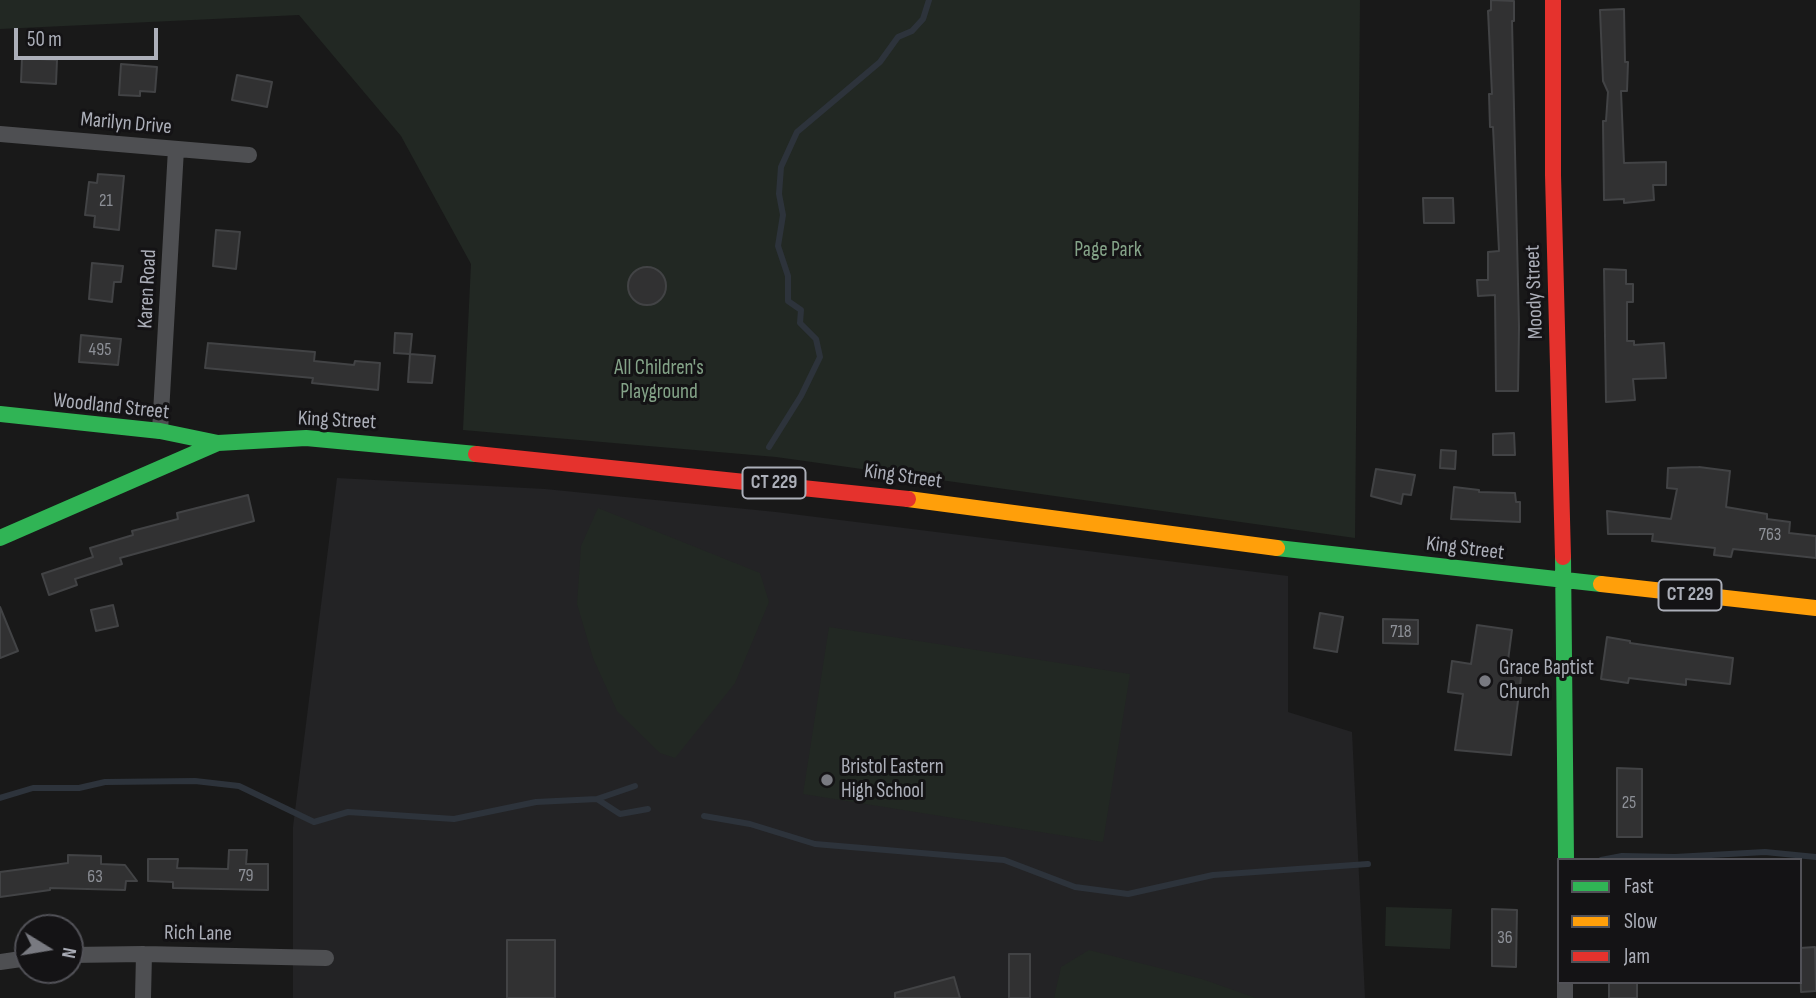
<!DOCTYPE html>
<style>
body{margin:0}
#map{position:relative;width:1816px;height:998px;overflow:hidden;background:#191919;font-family:"Sofia Sans Condensed",sans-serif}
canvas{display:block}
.legend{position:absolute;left:1557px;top:858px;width:245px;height:126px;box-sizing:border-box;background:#141315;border:2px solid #515157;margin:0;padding:9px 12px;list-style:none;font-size:21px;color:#acafb9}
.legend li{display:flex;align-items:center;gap:14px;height:35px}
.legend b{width:35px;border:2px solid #515157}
.north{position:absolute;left:14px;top:914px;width:70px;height:70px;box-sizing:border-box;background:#141315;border:2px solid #515157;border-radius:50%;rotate:101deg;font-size:19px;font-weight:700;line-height:28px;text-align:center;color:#acafb9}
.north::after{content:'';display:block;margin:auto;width:24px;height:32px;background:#797a81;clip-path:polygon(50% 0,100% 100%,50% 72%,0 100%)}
.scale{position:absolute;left:14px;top:28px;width:144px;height:32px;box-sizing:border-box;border:4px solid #acafb9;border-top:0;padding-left:9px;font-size:21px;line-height:24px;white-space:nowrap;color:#acafb9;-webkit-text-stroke:5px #141315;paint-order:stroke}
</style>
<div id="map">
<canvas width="1816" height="998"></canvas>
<ul class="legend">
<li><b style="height:9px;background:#30b455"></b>Fast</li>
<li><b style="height:9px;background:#ff9f0a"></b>Slow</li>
<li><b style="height:9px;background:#e5322d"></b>Jam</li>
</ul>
<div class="north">N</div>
<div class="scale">50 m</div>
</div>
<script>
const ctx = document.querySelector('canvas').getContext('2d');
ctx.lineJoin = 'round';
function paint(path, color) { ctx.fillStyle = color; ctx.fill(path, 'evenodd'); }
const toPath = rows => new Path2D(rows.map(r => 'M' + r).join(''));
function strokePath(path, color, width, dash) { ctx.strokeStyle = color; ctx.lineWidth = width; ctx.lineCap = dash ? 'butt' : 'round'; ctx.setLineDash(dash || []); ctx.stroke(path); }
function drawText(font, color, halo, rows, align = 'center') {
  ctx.font = font + ' "Sofia Sans Condensed",sans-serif'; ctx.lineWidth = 6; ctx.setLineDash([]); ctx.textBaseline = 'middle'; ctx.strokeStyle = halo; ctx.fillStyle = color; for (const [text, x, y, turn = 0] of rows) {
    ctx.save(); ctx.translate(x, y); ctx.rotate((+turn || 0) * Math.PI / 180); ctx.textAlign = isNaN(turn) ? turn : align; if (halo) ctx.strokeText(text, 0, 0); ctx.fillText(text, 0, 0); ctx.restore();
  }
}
paint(toPath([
 [337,478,545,489,776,512,1288,576,1288,712,1352,732,1365,998,293,998,293,827]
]), '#232325');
paint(toPath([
 [0,0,1360,0,1355,538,776,457,463,430,471,264,401,136,299,15,0,29],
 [598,508,760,573,769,602,735,683,675,758,660,753,617,711,593,658,577,604,581,546],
 [829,627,1130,674,1103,842,803,794],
 [1386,907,1452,909,1450,949,1385,946],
 [1089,950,1202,979,1256,998,1054,998,1061,967]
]), '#222823');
strokePath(toPath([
 [769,447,801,396,820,357,816,339,800,323,801,310,788,301,788,276,778,246,783,215,779,194,781,167,797,132,880,62,898,37,912,31,923,19,929,0],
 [0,798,33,788,79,788,105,782,195,781,239,786,314,822,348,812,454,819,536,802,597,799,620,814,648,809],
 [597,799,635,786],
 [704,816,750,824,815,844,1004,860,1075,887,1128,894,1213,875,1368,864],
 [1601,860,1622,856,1675,857,1765,852,1816,857]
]), '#2d333b', 6);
const building = toPath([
 [1491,0,1514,1,1514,21,1512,21,1519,327,1518,391,1496,391,1495,295,1478,296,1477,280,1488,280,1488,252,1499,251,1493,127,1490,127,1489,94,1492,94,1488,11,1491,10,1491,0],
 [1624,9,1625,62,1628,62,1627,91,1621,91,1624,163,1666,162,1666,185,1653,185,1654,200,1624,203,1624,199,1604,200,1603,121,1606,121,1608,92,1603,81,1600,10,1624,9],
 [22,58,57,60,56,84,21,82,22,58],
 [121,64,157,67,155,92,140,91,140,96,119,95,121,64],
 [237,75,272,82,267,107,232,100,237,75],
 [98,174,124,176,119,230,94,227,95,216,85,215,89,182,97,183,98,174],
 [1423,198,1453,198,1454,223,1424,223,1423,198],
 [216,230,240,232,236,269,213,266,216,230],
 [92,263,123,266,121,282,114,282,112,302,89,299,92,263],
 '628 286a19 19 0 1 1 38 0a19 19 0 1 1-38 0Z',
 [1604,269,1626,270,1626,284,1633,284,1633,302,1627,302,1627,341,1634,341,1634,345,1664,343,1666,378,1633,379,1635,400,1606,402,1604,269],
 [395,333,412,334,410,354,394,353,395,333],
 [81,335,121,339,118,365,79,362,81,335],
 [208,343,315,352,314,361,354,365,355,361,380,363,378,390,312,383,313,378,205,368,208,343],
 [410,354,435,356,432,383,408,382,410,354],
 [1514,433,1515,455,1493,455,1493,434,1514,433],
 [1441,450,1456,451,1455,469,1440,468,1441,450],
 [1699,467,1730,471,1726,507,1767,514,1767,519,1790,522,1789,533,1816,536,1816,558,1733,549,1731,557,1714,555,1715,548,1652,541,1653,534,1608,534,1607,511,1671,519,1677,489,1667,488,1668,468,1699,467],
 [1376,469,1415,475,1411,495,1403,494,1401,504,1371,496,1376,469],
 [1454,487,1479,490,1479,492,1515,493,1516,502,1520,502,1520,522,1451,519,1454,487],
 [248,495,254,521,120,558,122,564,75,579,77,585,49,595,42,574,93,557,90,548,133,535,132,531,178,519,177,513,248,495],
 [113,605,118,626,96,631,91,610,113,605],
 [0,607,18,651,0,658,0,607],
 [1320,613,1343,617,1337,652,1314,648,1320,613],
 [1383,619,1418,620,1418,644,1383,643,1383,619],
 [1477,625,1512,630,1507,668,1522,670,1511,755,1455,750,1463,694,1448,692,1452,661,1471,664,1477,625],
 [1607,637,1630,641,1630,643,1733,658,1730,684,1686,679,1686,685,1629,678,1628,683,1601,679,1607,637],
 [1617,768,1642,769,1642,837,1617,837,1617,768],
 [229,850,247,850,246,864,268,864,268,890,173,888,173,882,148,881,148,859,178,859,177,868,228,869,229,850],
 [68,855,101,856,101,864,125,865,137,881,126,881,125,890,50,888,50,890,0,897,0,872,68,863,68,855],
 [1492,909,1517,910,1516,967,1492,966,1492,909],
 [507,940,555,940,555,998,507,998,507,940],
 [1815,947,1816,991,1801,992,1800,948,1815,947],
 [1009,954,1030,954,1030,998,1009,998,1009,954],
 [954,977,960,998,895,998,895,993,954,977],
 [1609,982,1637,982,1637,998,1609,998,1609,982]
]);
paint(building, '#313132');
strokePath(building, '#424345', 2);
strokePath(toPath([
 [0,134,249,155],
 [160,431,176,149],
 [70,955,144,954,326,958],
 [0,962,28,958],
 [143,998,144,954],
 [1565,998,1565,982]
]), '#4e4f52', 16);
strokePath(toPath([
 [0,414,160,431,218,443],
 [0,538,218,443,306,438,476,454],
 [1277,548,1601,584],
 [1563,557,1566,860]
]), '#30b455', 16);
strokePath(toPath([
 [908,499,1277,548],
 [1601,584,1816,608]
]), '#ff9f0a', 16);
strokePath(toPath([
 [1553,0,1553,175,1563,557],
 [476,454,908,499]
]), '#e5322d', 16);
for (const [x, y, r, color] of [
 [1485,681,7,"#797a81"],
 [827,780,7,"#797a81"]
]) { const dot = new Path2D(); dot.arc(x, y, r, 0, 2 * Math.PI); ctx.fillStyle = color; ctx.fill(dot); strokePath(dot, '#141315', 2.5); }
drawText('18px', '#8d9097', null, [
 ["21",106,201],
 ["495",100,350],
 ["763",1770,535],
 ["718",1401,632],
 ["25",1629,803],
 ["79",246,876],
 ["63",95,877],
 ["36",1505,938]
]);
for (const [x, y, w] of [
 [774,483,63],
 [1690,595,63]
]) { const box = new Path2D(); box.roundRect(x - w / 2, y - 15.5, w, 31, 5); ctx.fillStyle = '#141315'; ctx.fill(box); strokePath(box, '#acafb9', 2); }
drawText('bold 19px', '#acafb9', null, [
 ["CT 229",774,483],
 ["CT 229",1690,595]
]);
drawText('21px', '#acafb9', '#141315', [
 ["Marilyn Drive",126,124,5],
 ["Karen Road",148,289,-87],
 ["Moody Street",1535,292,-92],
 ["Woodland Street",111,407,6],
 ["King Street",337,421,3],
 ["King Street",903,477,8],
 ["King Street",1465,549,7],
 ["Rich Lane",198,934,1]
]);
drawText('21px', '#84a388', '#141315', [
 ["Page Park",1108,251],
 ["All Children's",659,369],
 ["Playground",659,393]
]);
drawText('21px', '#acafb9', '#141315', [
 ["Grace Baptist",1499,669],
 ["Church",1499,693],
 ["Bristol Eastern",841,768],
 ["High School",841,792]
], 'left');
</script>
